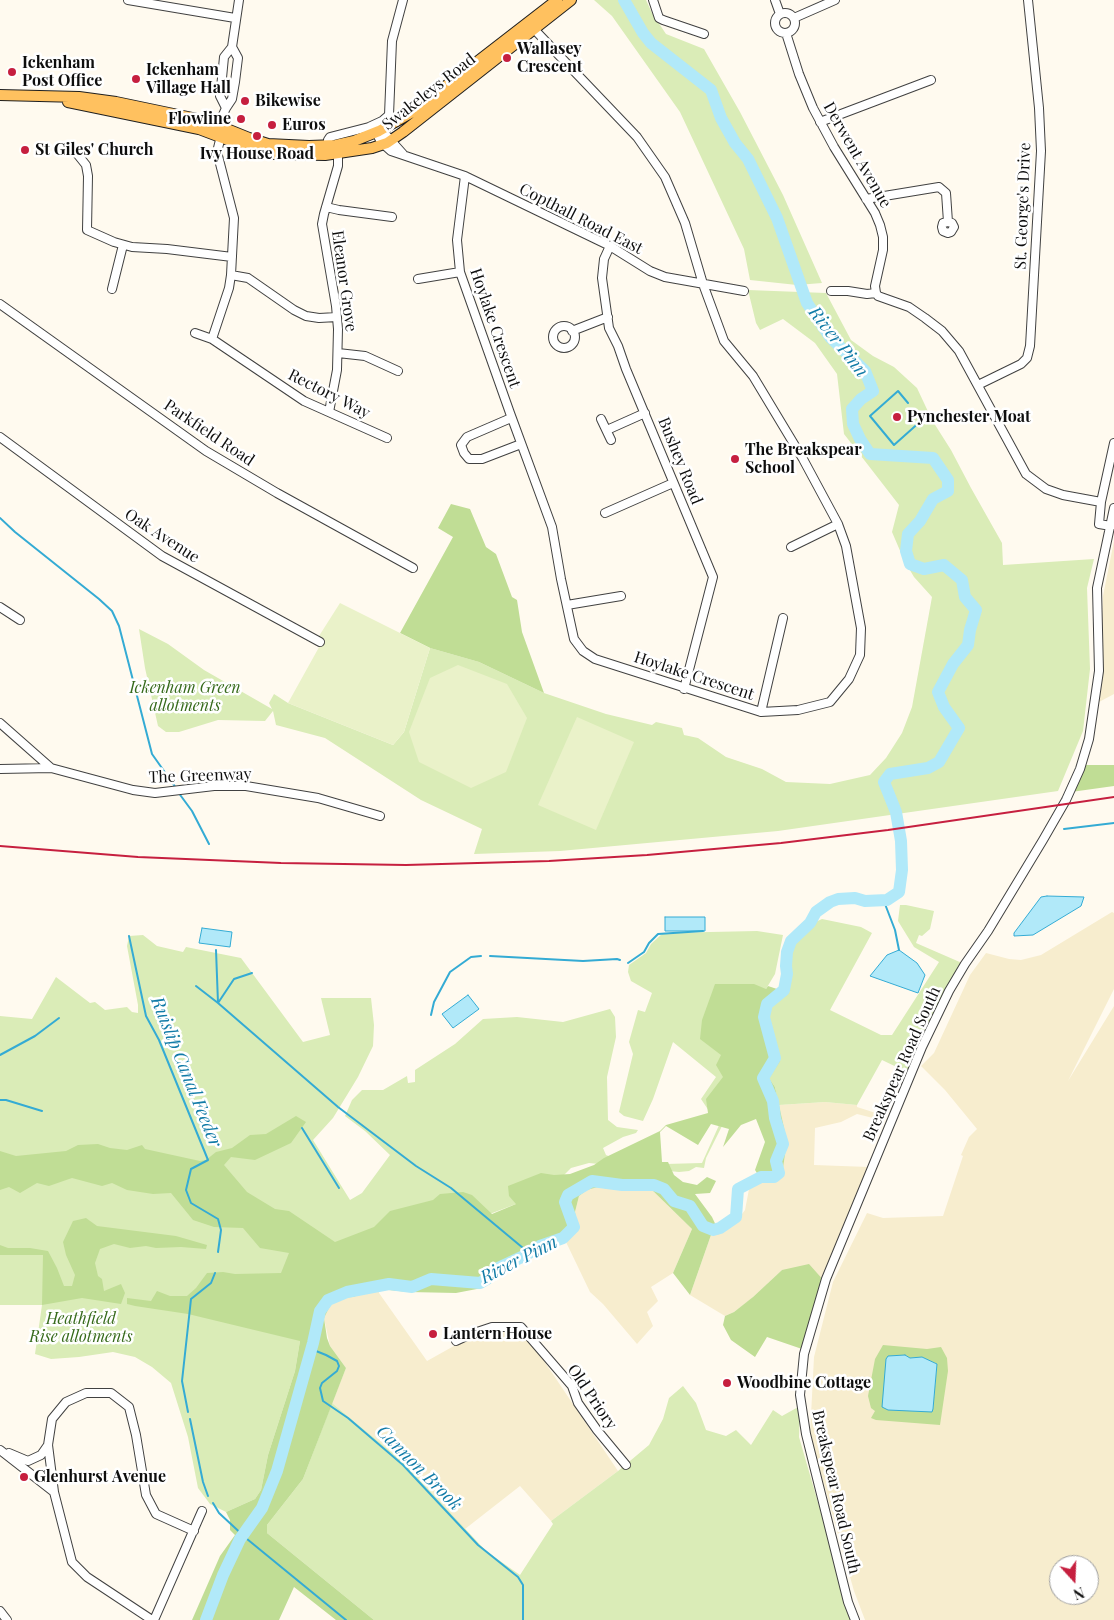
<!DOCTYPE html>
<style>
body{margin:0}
#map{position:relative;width:1114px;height:1620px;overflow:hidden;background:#fffaef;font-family:"Playfair Display",serif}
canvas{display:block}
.north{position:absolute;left:1049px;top:1555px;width:50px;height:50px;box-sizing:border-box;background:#fff;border:1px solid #9f9f9f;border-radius:50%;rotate:160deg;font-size:14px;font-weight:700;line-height:20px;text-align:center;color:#0e0e0e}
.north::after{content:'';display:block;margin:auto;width:18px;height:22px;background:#c61f3f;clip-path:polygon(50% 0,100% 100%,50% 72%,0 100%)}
</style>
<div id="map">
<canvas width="1114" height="1620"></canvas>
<div class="north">N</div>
</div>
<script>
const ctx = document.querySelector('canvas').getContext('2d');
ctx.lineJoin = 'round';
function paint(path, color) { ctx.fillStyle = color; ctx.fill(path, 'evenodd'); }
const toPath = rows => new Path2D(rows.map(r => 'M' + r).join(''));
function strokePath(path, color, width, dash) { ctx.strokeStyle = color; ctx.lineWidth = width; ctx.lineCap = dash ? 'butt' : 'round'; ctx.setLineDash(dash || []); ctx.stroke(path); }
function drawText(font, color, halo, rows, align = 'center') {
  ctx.font = font + ' "Playfair Display",serif'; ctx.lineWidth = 5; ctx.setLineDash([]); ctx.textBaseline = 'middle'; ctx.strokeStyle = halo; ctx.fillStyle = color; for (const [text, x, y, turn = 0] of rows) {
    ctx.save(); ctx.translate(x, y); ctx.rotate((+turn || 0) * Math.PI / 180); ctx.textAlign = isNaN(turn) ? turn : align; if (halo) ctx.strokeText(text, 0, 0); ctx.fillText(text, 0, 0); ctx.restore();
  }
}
paint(toPath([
 [1114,541,1114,694,1099,702,1103,596],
 [1112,912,1114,913,1114,989,1068,1081,1114,1006,1114,1620,865,1620,854,1591,810,1435,814,1357,833,1282,867,1213,883,1218,943,1216,963,1156,961,1155,969,1137,977,1129,945,1090,921,1066,934,1053,970,975,986,953,1009,959,1021,960,1041,955],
 [1059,1565,1089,1565,1089,1595,1059,1595],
 [825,1102,857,1105,857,1107,879,1114,877,1119,857,1114,841,1122,815,1128,814,1165,869,1167,823,1280,782,1270,751,1299,734,1312,725,1316,690,1295,711,1235,720,1233,736,1222,745,1210,750,1184,768,1181,782,1175,787,1141,779,1105],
 [598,1187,609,1189,651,1189,692,1229,673,1273,651,1287,658,1301,647,1312,653,1326,637,1344,603,1304,590,1292,566,1242,577,1230,575,1212,579,1196,587,1190],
 [379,1289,379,1293,427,1361,470,1337,493,1329,519,1329,542,1358,618,1471,551,1521,520,1486,465,1529,401,1460,332,1403,346,1368,330,1346,324,1318,332,1302,341,1298,353,1297]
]), '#f7edce');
paint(toPath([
 [594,0,646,0,652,13,666,34,704,49,740,112,783,195,822,283,797,285,750,280,744,249,680,112,612,16],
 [748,290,826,293,851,340,873,356,894,367,917,388,932,420,951,450,971,488,1002,543,1003,565,1094,559,1087,588,1090,669,1083,731,1058,791,778,831,560,851,474,854,482,829,421,800,325,738,276,725,273,711,265,721,218,720,179,732,166,732,158,726,145,668,139,629,168,644,204,670,272,709,269,703,274,694,288,703,393,745,404,732,430,648,479,662,544,693,606,714,652,725,656,722,682,728,684,735,698,738,726,757,762,769,786,782,830,784,870,775,886,758,902,733,912,707,932,597,914,577,904,560,892,532,899,505,844,434,837,374,815,343,783,319,760,330,756,323],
 [900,905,906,905,934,911,930,929,922,936,919,935,916,943,962,963,930,1022,907,1072,882,1060,857,1105,825,1102,779,1105,775,1087,769,1078,769,1005,785,992,789,985,788,966,793,943,811,924,822,919,861,927,872,933,830,1010,881,1035,892,1035,939,962,914,947,898,921],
 [757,931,783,935,775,974,766,989,723,1124,706,1158,704,1168,696,1167,689,1171,679,1172,589,1163,571,1168,561,1178,529,1199,440,1233,332,1287,300,1341,295,1371,268,1455,261,1490,255,1499,226,1512,210,1504,198,1488,188,1437,171,1383,152,1367,135,1357,113,1352,79,1357,51,1359,35,1354,42,1305,0,1305,0,1016,32,1019,56,977,90,1003,95,1002,105,1010,127,1007,132,1012,138,1013,138,1005,127,946,129,936,143,935,157,946,183,952,186,947,241,958,303,1042,330,1035,321,998,371,998,374,1025,373,1046,358,1077,333,1118,313,1140,350,1200,362,1193,390,1155,365,1131,345,1116,352,1100,362,1090,383,1090,407,1076,408,1083,415,1082,415,1070,455,1044,483,1019,517,1017,563,1022,610,1009,615,1017,616,1037,607,1077,608,1120,617,1127,638,1130,636,1133,623,1137,603,1148,606,1155,629,1165,702,1163,720,1123,711,1114,701,1099,716,1077,673,1042,653,1099,643,1121,624,1116,619,1112,633,1054,629,1042,638,1010,645,1012,652,993,631,981,628,972,629,965,646,953,651,944,663,933],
 [683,1386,696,1403,706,1430,726,1436,736,1430,751,1445,773,1410,782,1416,800,1406,799,1437,852,1620,374,1620,267,1533,267,1525,303,1479,332,1403,401,1460,486,1551,520,1575,553,1524,551,1521,618,1471,649,1445,663,1419,669,1398]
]), '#daecb7');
paint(toPath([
 [451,504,470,509,486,547,496,554,512,597,517,600,522,632,544,693,479,662,430,648,400,633,453,537,438,528],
 [1080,765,1114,765,1114,786,1071,792],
 [715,984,754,984,766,989,768,986,786,992,777,997,769,1005,768,1029,780,1061,769,1078,775,1087,787,1141,782,1175,775,1180,762,1181,755,1170,765,1142,756,1119,741,1125,723,1147,729,1129,711,1124,698,1145,666,1126,660,1132,662,1162,668,1162,674,1175,683,1182,697,1185,707,1177,716,1181,710,1193,695,1194,712,1217,720,1234,711,1235,690,1295,673,1273,692,1229,651,1189,609,1189,598,1187,587,1190,579,1196,575,1212,578,1230,566,1242,504,1270,494,1281,482,1288,456,1293,409,1292,379,1289,353,1297,341,1298,332,1302,324,1318,327,1338,330,1346,346,1368,303,1479,267,1525,267,1533,374,1620,336,1620,294,1587,279,1620,192,1620,220,1556,235,1535,230,1530,230,1520,226,1512,255,1499,261,1490,268,1455,295,1371,300,1341,188,1314,135,1306,127,1304,127,1298,151,1301,157,1291,170,1296,187,1296,196,1288,207,1273,223,1272,235,1274,281,1273,289,1253,260,1248,243,1228,214,1227,193,1220,171,1193,153,1194,127,1190,112,1183,102,1186,72,1178,49,1186,37,1183,20,1193,9,1187,0,1190,0,1151,16,1156,66,1151,78,1145,98,1144,110,1148,127,1150,142,1145,145,1149,200,1161,206,1160,216,1152,232,1148,250,1135,266,1134,296,1116,306,1122,291,1143,255,1160,231,1157,224,1165,247,1192,275,1209,289,1211,335,1242,374,1227,390,1211,433,1200,440,1194,463,1192,472,1195,492,1214,516,1204,509,1196,508,1186,541,1173,554,1175,570,1174,594,1165,604,1158,660,1131,666,1125,708,1113,706,1099,723,1077,716,1065,721,1055,700,1039,702,1020],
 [86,1218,97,1226,176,1236,207,1245,206,1249,181,1247,156,1248,146,1246,130,1248,114,1244,100,1249,95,1263,98,1276,102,1279,104,1291,121,1284,125,1293,121,1304,82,1298,42,1305,43,1255,0,1255,0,1245,8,1248,30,1248,48,1251,57,1268,64,1286,72,1286,75,1275,66,1255,63,1242,73,1221],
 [809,1264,825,1282,802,1349,767,1337,755,1357,731,1340,723,1325,725,1316,734,1312,753,1297,782,1270],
 [883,1345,927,1349,941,1347,947,1358,948,1371,940,1425,876,1420,871,1418,875,1411,871,1408,868,1396,875,1359],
 [905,1355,910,1358,922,1357,937,1364,933,1409,892,1356]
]), '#c0dd95');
paint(toPath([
 [340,603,430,648,404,732,393,745,288,703,323,640,319,636],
 [458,665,507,684,527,718,506,772,471,788,419,762,409,732,430,678],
 [577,717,634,742,596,830,538,805]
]), '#eaf2c9');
const water = toPath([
 [1047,896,1084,897,1081,906,1033,935,1014,936,1014,933,1041,897,1047,896],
 [665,917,705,917,705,931,665,931,665,917],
 [202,928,232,932,230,947,199,943,202,928],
 [899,950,917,963,925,975,918,993,870,976,887,955,899,950],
 [468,995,479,1009,453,1028,442,1014,468,995],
 [905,1355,910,1358,922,1357,937,1364,933,1409,932,1412,888,1410,882,1407,886,1359,888,1356,905,1355]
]);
paint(water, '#b1e9f9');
strokePath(water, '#34abd4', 1);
strokePath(toPath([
 [908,403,898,391,870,416,894,445,922,420,913,409],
 [0,518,15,532,99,599,112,611,119,626,152,754,176,788],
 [178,792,192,811,209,844],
 [1064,829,1114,823],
 [887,900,885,904,895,930,899,950],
 [129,936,146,1016,159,1040,208,1160,191,1169,186,1190,191,1203,218,1219,221,1230,218,1252],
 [216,950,218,1003,338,1107,416,1166,451,1188,529,1253],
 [490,956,583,961,617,959,620,960],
 [628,963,644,952,649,943,658,934,703,931],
 [196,986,218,1003,234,979,252,973],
 [431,1015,434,1002,450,972,471,957,481,956],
 [0,1055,35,1036,59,1018],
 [0,1100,6,1100,42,1111],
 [302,1128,339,1188],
 [311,1349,326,1355,337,1361,339,1366,337,1371,322,1383,320,1388,323,1401,348,1418,403,1465,478,1545,518,1577,523,1585,523,1620],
 [188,1412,182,1381,191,1299,211,1283,215,1273],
 [190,1419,203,1482,208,1496],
 [213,1503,219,1513,247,1539,346,1620]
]), '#34abd4', 2);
strokePath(toPath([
 [206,1620,223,1575,240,1539,262,1508,277,1471,313,1343,320,1311,328,1300,347,1292,389,1284,412,1287,431,1279,480,1283,487,1279,494,1270,526,1255,540,1246,563,1238,574,1227,565,1202,568,1195,592,1181,622,1185,654,1185,664,1189,674,1201,690,1206,703,1226,713,1230,720,1228,736,1217,738,1189,761,1177,774,1177,779,1173,776,1161,783,1144,775,1118,773,1101,763,1078,775,1058,764,1017,767,1004,784,990,787,974,786,966,787,952,791,941,810,923,816,912,830,902,838,899,855,898,865,901,887,900,899,892,902,870,901,841,896,812,884,782,890,774,928,768,939,762,959,728,944,707,938,692,953,664,968,645,970,630,976,610,965,597,962,580,944,565,924,569,910,564,906,551,908,534,920,521,933,499,948,491,948,480,933,458,870,454,860,439,853,424,852,409,861,399,873,391,865,371,830,337,807,303,777,218,748,159,735,143,721,118,711,90,651,43,643,33,624,0]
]), '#b1e9f9', 12);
const minor = toPath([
 [128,0,235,18],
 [239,0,232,47,238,58,235,82,232,99,226,108,222,117,221,136,217,152,234,218,231,275,229,288,212,339,304,401,387,438],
 [653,0,659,18,663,20,704,34],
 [775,0,780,14],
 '775 23a10 10 0 1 1 20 0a10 10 0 1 1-20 0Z',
 [794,18,835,0],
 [786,33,799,74,813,108,834,147,875,213,880,225,883,237,883,250,875,286,876,293],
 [226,108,220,96,222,78,224,57,232,47],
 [820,122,931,80],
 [378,129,386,135,403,154],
 [379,131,378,136,381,142,391,151,465,176,610,246,650,271,665,277,744,291],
 [329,146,328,140,330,137,369,127,382,121,389,115,392,41,403,0],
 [74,150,86,165,88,176,87,230,114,242,132,247,167,249,232,257],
 [465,176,457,240,460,272,510,413,552,527,561,579,574,639,583,651,595,659,761,712,798,710,830,702,849,679,860,655,861,628,846,546,838,524,803,459,753,376,724,341,703,284,685,223,665,177,637,137,531,26],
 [866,199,939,187,946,193,948,222,952,223,954,227,951,232,948,233,943,231,942,227,943,223,948,222],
 [326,207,339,210,392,217],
 [610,246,604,259,602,278,609,328,618,346,626,369,713,577,684,689],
 [231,275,248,278,294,310,306,316,319,318,337,317],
 [418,279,460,272],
 [112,289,123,245],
 [831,291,848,291,867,294,876,293,878,296,909,307,925,318,942,331,959,351,1026,474,1046,489,1063,495,1101,502],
 [0,304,206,451,277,493,413,568],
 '553 337a11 11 0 1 1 22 0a11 11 0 1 1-22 0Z',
 [572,331,608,317],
 [195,333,212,339],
 [338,353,365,356,398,371],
 [978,385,1021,364,1027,358,1030,346,1041,151,1039,108,1028,0],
 [329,412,337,370,338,329,336,306,322,224,324,214,338,166,338,154],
 [511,418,467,437,461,445,464,453,469,459,482,459,521,444],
 [601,419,611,440],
 [607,430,645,413],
 [0,437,162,556,320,642],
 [605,513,673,483],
 [1111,526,1099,524,1101,502,1114,443],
 [791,547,838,524],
 [567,605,621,596],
 [0,607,20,620],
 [761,712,783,618],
 [0,723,51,768,133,790,155,793,214,786,246,786,318,798,380,816],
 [0,769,51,768],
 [456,1341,471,1334,492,1327,521,1327,572,1386,578,1403,597,1430,626,1465],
 [0,1450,54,1492,72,1562,87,1577,152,1620],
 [9,1453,28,1461,41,1455,48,1445],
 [54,1492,48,1445,52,1419,66,1402,86,1393,111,1393,129,1407,136,1435,146,1495,156,1514,194,1531],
 [0,1611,7,1620],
 [154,1620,202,1511],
 [855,1620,848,1602,806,1434,800,1395,804,1354,826,1279,922,1047,949,991,965,964,988,931,1043,840,1066,800,1080,769,1089,739,1099,671,1097,588,1114,508]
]);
const major = toPath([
 [0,95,79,97,116,102,207,121,249,138,268,144,309,146,336,145,354,141,379,131,411,113,557,0],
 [68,102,199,129,244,146,274,154,325,155,372,148,387,143,403,132,571,0]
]);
strokePath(minor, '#414141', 10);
strokePath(major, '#1f1f1f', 12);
strokePath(minor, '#fff', 8);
strokePath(major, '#ffc15f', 10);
strokePath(toPath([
 [0,846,138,857,281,863,406,865,549,861,647,855,781,843,888,830,1114,797]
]), '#c61f3f', 2);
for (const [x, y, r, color] of [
 [507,58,5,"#c61f3f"],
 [12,72,5,"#c61f3f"],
 [136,79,5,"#c61f3f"],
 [245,101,5,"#c61f3f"],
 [241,119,5,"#c61f3f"],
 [272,125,5,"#c61f3f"],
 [257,136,5,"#c61f3f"],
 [25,150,5,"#c61f3f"],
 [897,417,5,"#c61f3f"],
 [735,459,5,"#c61f3f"],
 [433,1334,5,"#c61f3f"],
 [727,1383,5,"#c61f3f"],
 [24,1477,5,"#c61f3f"]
]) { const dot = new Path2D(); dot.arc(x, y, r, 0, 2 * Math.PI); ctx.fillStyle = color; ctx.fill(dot); strokePath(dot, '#fff', 2); }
drawText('bold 16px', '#0e0e0e', '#fff', [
 ["Wallasey",517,49],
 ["Crescent",517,67],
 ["Ickenham",22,63],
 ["Post Office",22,81],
 ["Ickenham",146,70],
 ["Village Hall",146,88],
 ["Bikewise",255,101],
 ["Flowline",231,119,"right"],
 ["Euros",282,125],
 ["St Giles' Church",35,150],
 ["Ivy House Road",257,154,"center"],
 ["Pynchester Moat",907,417],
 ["The Breakspear",745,450],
 ["School",745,468],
 ["Lantern House",443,1334],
 ["Woodbine Cottage",737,1383],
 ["Glenhurst Avenue",34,1477]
], 'left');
drawText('16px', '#0e0e0e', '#fff', [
 ["Swakeleys Road",429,92,-38],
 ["Derwent Avenue",857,155,60],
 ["St. George's Drive",1023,206,-88],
 ["Copthall Road East",581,219,27],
 ["Eleanor Grove",344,281,82],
 ["Hoylake Crescent",495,328,71],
 ["Rectory Way",329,394,27],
 ["Parkfield Road",209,433,34],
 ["Bushey Road",680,461,68],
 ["Oak Avenue",162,536,33],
 ["Hoylake Crescent",694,676,18],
 ["The Greenway",200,776,-2],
 ["Breakspear Road South",902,1064,-66],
 ["Old Priory",592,1397,56],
 ["Breakspear Road South",836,1492,77]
]);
drawText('italic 16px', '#366a1b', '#fff', [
 ["Ickenham Green",185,688],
 ["allotments",185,706],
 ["Heathfield",81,1319],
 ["Rise allotments",81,1337]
]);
drawText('italic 18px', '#117ba7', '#fff', [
 ["River Pinn",838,342,52],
 ["Ruislip Canal Feeder",186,1072,68],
 ["River Pinn",519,1260,-27],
 ["Cannon Brook",419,1468,45]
]);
</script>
